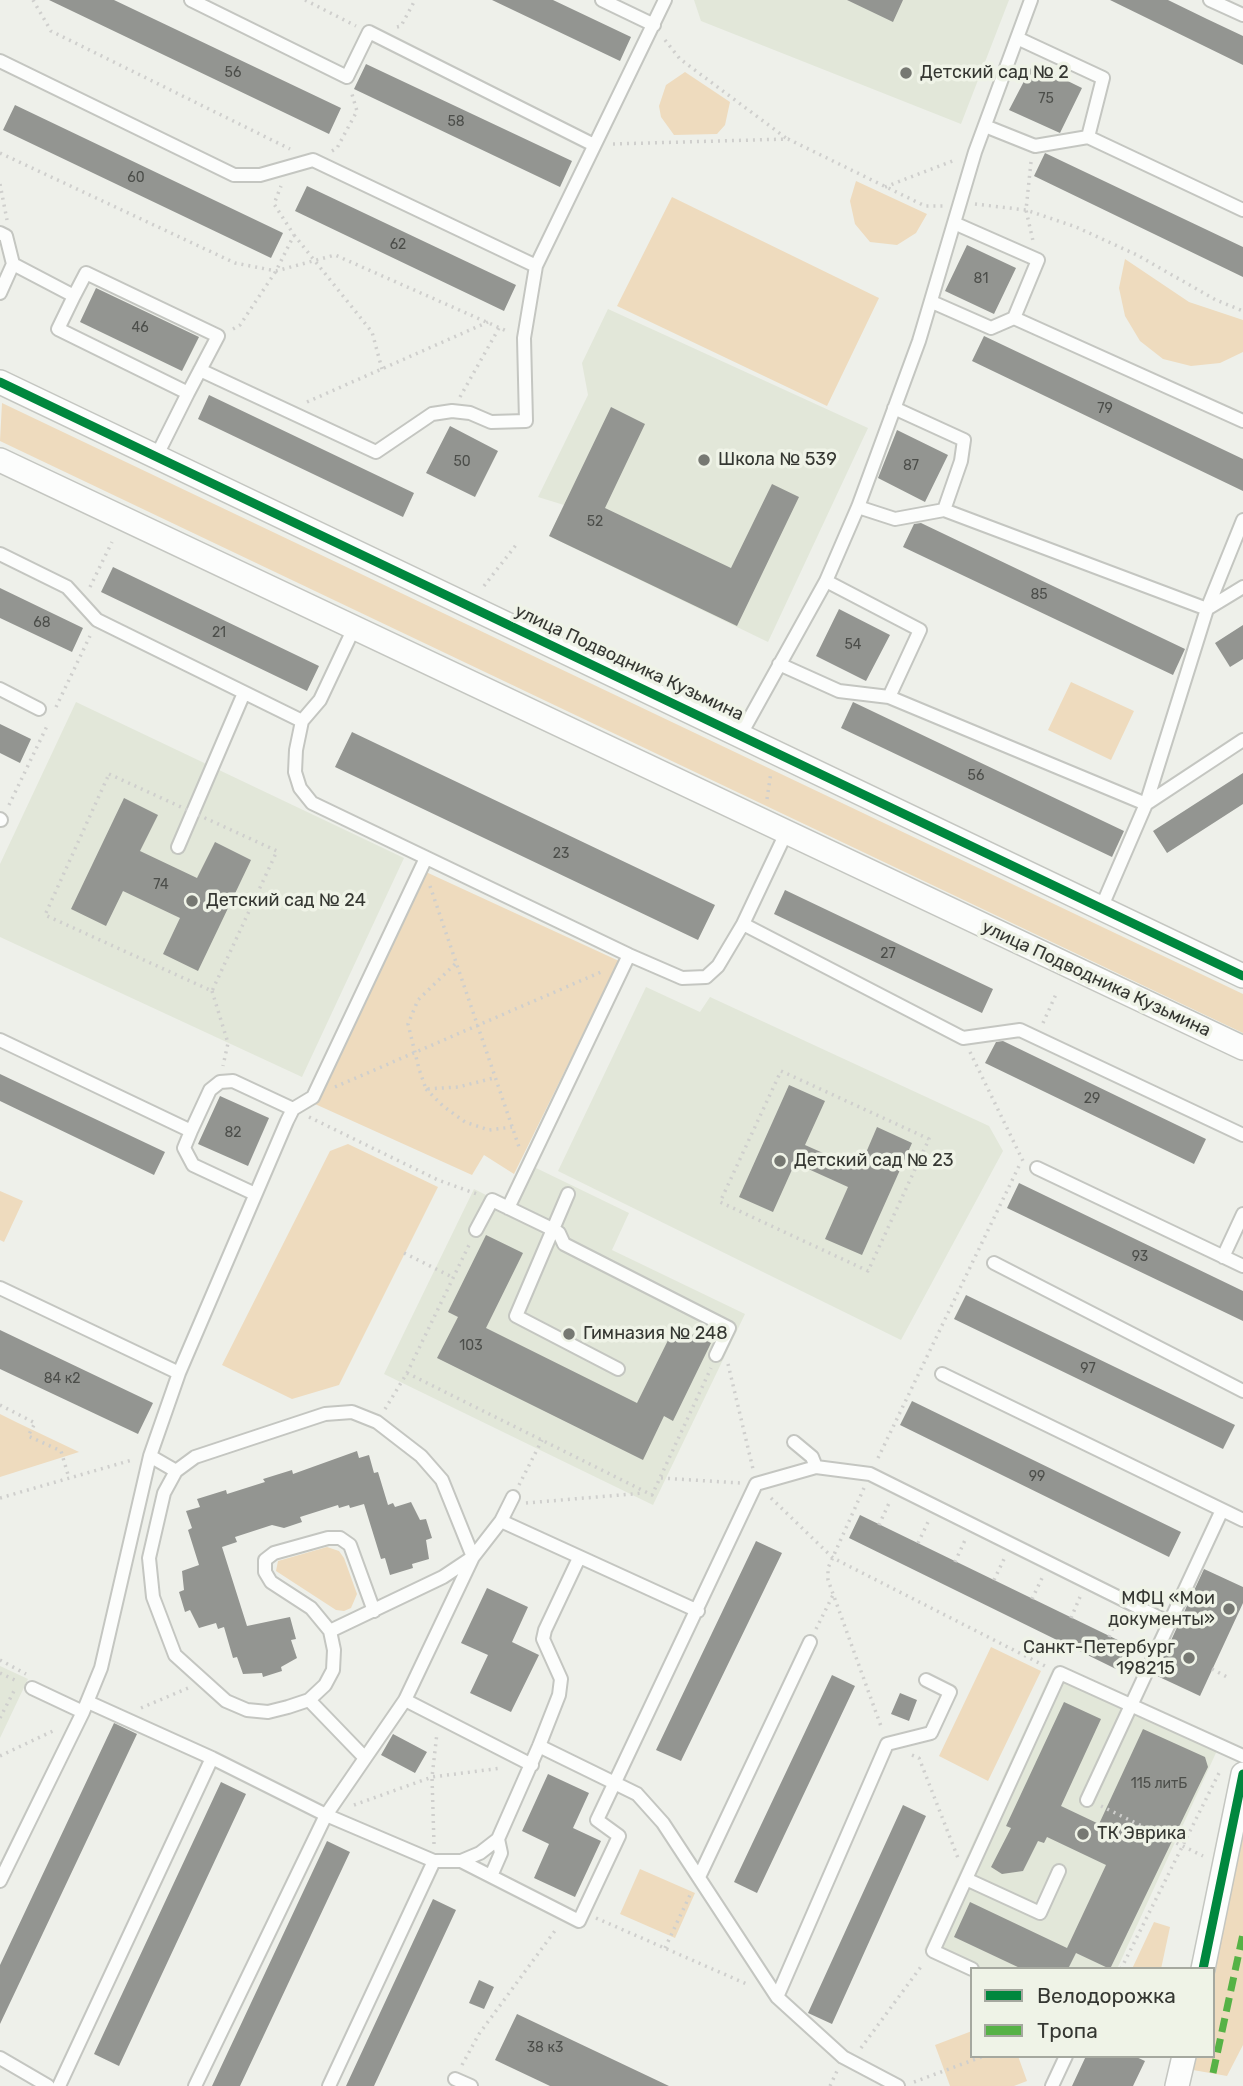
<!DOCTYPE html>
<meta charset="utf-8">
<style>
body{margin:0}
#map{position:relative;width:1243px;height:2086px;overflow:hidden;background:#eef0ea;font-family:Rubik,sans-serif}
canvas{display:block}
.legend{position:absolute;left:970px;top:1967px;width:245px;height:91px;box-sizing:border-box;background:#eff3e7;border:2px solid #a5a89f;margin:0;padding:9px 12px;list-style:none;font-size:21px;color:#353732}
.legend li{display:flex;align-items:center;gap:14px;height:35px}
.legend b{width:35px;border:2px solid #a5a89f}
</style>
<div id="map">
<canvas width="1243" height="2086"></canvas>
<ul class="legend">
<li><b style="height:9px;background:#00873e"></b>Велодорожка</li>
<li><b style="height:9px;background:#56b246"></b>Тропа</li>
</ul>
</div>
<script>
const ctx = document.querySelector('canvas').getContext('2d');
ctx.lineJoin = 'round';
function paint(path, color) { ctx.fillStyle = color; ctx.fill(path, 'evenodd'); }
const toPath = rows => new Path2D(rows.map(r => 'M' + r).join(''));
function strokePath(path, color, width, dash) { ctx.strokeStyle = color; ctx.lineWidth = width; ctx.lineCap = dash ? 'butt' : 'round'; ctx.setLineDash(dash || []); ctx.stroke(path); }
function drawText(font, color, halo, rows, align = 'center') {
  ctx.font = font + ' Rubik,sans-serif'; ctx.lineWidth = 7; ctx.setLineDash([]); ctx.textBaseline = 'middle'; ctx.strokeStyle = halo; ctx.fillStyle = color; for (const [text, x, y, turn = 0] of rows) {
    ctx.save(); ctx.translate(x, y); ctx.rotate((+turn || 0) * Math.PI / 180); ctx.textAlign = isNaN(turn) ? turn : align; if (halo) ctx.strokeText(text, 0, 0); ctx.fillText(text, 0, 0); ctx.restore();
  }
}
paint(toPath([
 [694,0,1009,0,961,124,701,21],
 [608,309,868,428,768,642,549,536,564,505,538,497,588,395,582,363],
 [76,702,404,858,302,1077,0,937,0,864],
 [646,987,700,1012,710,997,989,1126,1003,1151,901,1340,558,1171],
 [534,1167,629,1213,612,1250,745,1314,653,1505,384,1374,474,1189,514,1209],
 [0,1666,28,1679,0,1738],
 [1053,1668,1220,1744,1117,1969,972,1969,972,1972,924,1950]
]), '#e2e7d9');
paint(toPath([
 [685,72,730,102,725,125,717,134,674,135,661,117,659,106,666,85],
 [856,181,927,214,916,233,897,245,870,242,855,224,850,201],
 [672,197,879,298,827,406,617,306],
 [1125,259,1189,302,1243,320,1243,352,1220,363,1191,366,1163,359,1140,341,1125,316,1119,288],
 [2,403,1243,994,1243,1033,0,441],
 [1071,682,1134,711,1111,760,1048,730],
 [426,872,619,961,514,1174,484,1155,472,1175,315,1104],
 [348,1144,438,1187,339,1385,292,1399,222,1365,330,1151],
 [0,1191,23,1201,4,1242,0,1240],
 [0,1414,16,1422,79,1452,0,1477],
 [327,1547,339,1551,344,1558,357,1594,351,1608,344,1611,336,1610,276,1571,278,1561],
 [991,1647,1041,1671,988,1781,939,1756],
 [1243,1831,1243,2045,1227,2076,1193,2070,1195,2056,1213,2056,1213,1972],
 [640,1869,695,1893,675,1938,620,1914],
 [1154,1922,1170,1927,1161,1969,1132,1969],
 [972,2031,972,2056,1018,2056,1027,2081,1014,2086,950,2086,935,2045]
]), '#eedbbe');
paint(toPath([
 [49,0,114,0,341,108,329,134],
 [492,0,553,0,631,37,620,61],
 [847,0,903,0,893,22],
 [1110,0,1168,0,1207,19,1243,36,1243,65],
 [366,64,572,161,560,187,354,89],
 [1033,64,1082,88,1060,133,1009,110],
 [15,105,283,233,271,258,3,130],
 [1045,153,1243,247,1243,277,1034,176],
 [307,186,516,285,504,311,295,211],
 [967,245,1016,268,994,314,945,291],
 [96,288,199,337,182,371,80,322],
 [984,336,1243,459,1243,491,972,361],
 [209,395,414,493,403,517,198,419],
 [611,407,645,424,605,508,731,568,772,484,799,497,737,626,549,536],
 [450,426,498,451,475,497,426,473],
 [897,430,948,455,925,502,878,478],
 [921,523,1185,649,1173,675,903,547,914,524],
 [113,567,319,666,307,691,101,592],
 [0,588,83,628,72,652,0,618],
 [839,609,890,635,866,681,816,656],
 [1243,625,1243,659,1230,667,1215,643],
 [853,702,1124,831,1112,857,841,728],
 [0,724,31,739,20,763,0,753],
 [352,732,715,905,698,940,335,767],
 [1243,773,1243,804,1167,853,1153,831],
 [124,798,158,815,140,851,197,878,215,842,251,860,198,971,163,954,180,918,123,891,106,926,71,909],
 [785,890,993,989,982,1013,774,914],
 [1003,1041,1206,1139,1194,1164,985,1063,996,1042],
 [0,1074,165,1152,154,1175,0,1101],
 [789,1085,825,1101,805,1145,859,1169,877,1127,912,1143,862,1255,825,1239,848,1187,795,1163,773,1212,739,1197],
 [220,1096,269,1118,248,1166,198,1144],
 [1019,1183,1243,1291,1243,1321,1007,1208],
 [486,1235,523,1253,486,1328,637,1403,675,1326,711,1343,673,1421,664,1416,643,1460,437,1358,458,1317,448,1312],
 [966,1295,1235,1425,1223,1449,954,1319],
 [0,1330,153,1403,138,1434,0,1369],
 [912,1401,1181,1532,1169,1557,900,1425],
 [357,1451,359,1458,369,1455,374,1473,378,1472,388,1505,393,1503,395,1507,411,1502,420,1520,426,1519,432,1538,426,1540,429,1559,412,1564,413,1568,390,1575,385,1558,381,1559,364,1504,350,1508,349,1505,339,1508,338,1505,300,1517,302,1522,284,1528,272,1525,235,1537,237,1542,222,1547,247,1626,290,1617,296,1639,291,1640,297,1658,281,1667,282,1671,263,1677,262,1673,243,1674,237,1657,233,1658,224,1627,218,1629,216,1623,199,1628,190,1610,185,1612,179,1592,184,1590,182,1571,199,1565,188,1530,192,1528,186,1511,200,1507,197,1499,226,1490,227,1494,265,1482,263,1479,292,1470,293,1474],
 [860,1515,1128,1645,1116,1669,849,1538],
 [756,1541,782,1553,681,1761,656,1750],
 [1204,1569,1243,1587,1243,1603,1200,1696,1155,1675],
 [487,1588,528,1607,512,1642,539,1655,511,1712,470,1693,488,1655,461,1643],
 [832,1675,855,1686,757,1893,734,1882],
 [900,1693,917,1700,909,1721,891,1714],
 [1064,1702,1101,1719,1061,1806,1099,1824,1143,1729,1205,1757,1208,1767,1110,1969,1076,1953,1068,1969,1022,1969,954,1937,970,1902,1067,1948,1106,1865,1047,1837,1044,1843,1038,1841,1023,1871,1002,1874,991,1867,1011,1828,1006,1826],
 [114,1723,137,1734,0,2024,0,1965],
 [393,1734,427,1752,415,1773,381,1755],
 [548,1774,589,1793,573,1828,601,1841,575,1897,534,1878,549,1844,522,1831],
 [221,1782,246,1794,119,2066,94,2054],
 [903,1805,926,1816,832,2024,808,2013],
 [327,1841,350,1852,240,2086,212,2086],
 [433,1899,456,1910,374,2086,346,2086],
 [479,1980,494,1987,484,2009,469,2003],
 [517,2014,669,2086,550,2086,495,2060],
 [1086,2056,1134,2056,1145,2061,1133,2086,1072,2086]
]), '#939591');
const lane = toPath([
 [191,0,347,77,369,32,594,145],
 [602,0,654,25],
 [1210,0,1243,15],
 [1017,38,1103,78,1088,137],
 [0,61,234,175,260,175,313,160,536,266],
 [985,126,1035,146,1088,137,1243,210],
 [954,223,1038,260,1014,318],
 [0,233,6,236,13,264,74,296,58,329,188,393,157,455],
 [0,293,13,264],
 [74,296,86,273,218,336,188,393],
 [932,302,991,328,1014,318,1243,421],
 [200,370,376,452,432,414,452,411,470,413,491,422,526,421,524,338,536,266,665,0],
 [894,408,964,440,961,461,944,510],
 [858,507,895,519,944,510,1207,609,1243,587],
 [0,554,67,587,97,620,302,721],
 [826,581,920,630,889,697,1146,804,1243,740],
 [354,628,320,700,302,721,296,750,295,772,300,788,312,803,629,955,682,978,706,977,718,966,743,924,786,833],
 [779,664,839,691,889,697],
 [0,689,39,709],
 [741,734,826,581,858,507,919,341,975,152,1031,0],
 [0,819,1,820],
 [178,847,244,693],
 [1102,906,1146,804,1207,609,1243,520],
 [743,924,963,1038,1020,1030,1243,1135],
 [0,1040,191,1131,184,1148,193,1165,255,1194],
 [191,1131,210,1090,220,1082,233,1081,293,1109],
 [1037,1168,1243,1266],
 [568,1194,516,1316,618,1369],
 [508,1208,629,955],
 [476,1230,492,1200,552,1229,559,1233,564,1244,729,1328,716,1355],
 [1223,1257,1243,1214],
 [994,1263,1243,1391],
 [0,1288,179,1373],
 [942,1374,1243,1520],
 [794,1442,812,1457,816,1467],
 [150,1456,176,1471,195,1457,325,1414,352,1412,377,1422,421,1456,442,1480,473,1557,443,1577,330,1631],
 [176,1471,164,1493,149,1558,153,1597,175,1655,226,1701,247,1710,268,1712,288,1707,309,1700,325,1685,333,1670,334,1650,330,1631,311,1608,271,1582,265,1572,265,1560,274,1553,328,1538,340,1538,350,1545,374,1611],
 [501,1521,698,1611],
 [32,1688,83,1712],
 [309,1700,365,1758],
 [405,1700,532,1765],
 [88,1702,212,1758,326,1815,434,1861,461,1861,579,1921,619,1836,597,1820,756,1484,816,1467,870,1474,1170,1623],
 [539,1746,637,1794,663,1823,777,1997,843,2057,898,2086],
 [1087,1800,1222,1510],
 [461,1861,480,1853,498,1839,539,1746,559,1695,561,1679,543,1639,545,1630,579,1558],
 [491,1876,501,1853,498,1839],
 [699,1877,810,1642],
 [966,1879,1040,1913,1059,1871],
 [0,1881,83,1712,101,1668,150,1456,179,1373,287,1121,293,1109,313,1097,426,858],
 [972,1969,933,1951,1060,1673,1243,1756],
 [777,1997,887,1744,931,1733,950,1692,926,1680],
 [0,2058,48,2086],
 [455,2079,471,2086],
 [59,2086,212,1758],
 [195,2086,326,1815,405,1700,473,1557,501,1521,513,1497],
 [329,2086,434,1861],
 [1052,2086,1066,2056]
]);
const street = toPath([
 [0,382,1243,976],
 [0,460,1243,1048],
 [1203,1969,1243,1774],
 [1177,2086,1184,2056]
]);
strokePath(lane, '#c4c6c1', 16);
strokePath(street, '#c4c6c1', 26);
strokePath(toPath([
 [33,0,51,31,290,149],
 [305,0,356,26],
 [397,27,401,26,415,0],
 [665,40,680,59,786,138],
 [613,144,788,139,925,206,943,206],
 [332,151,337,148,357,111,351,91],
 [0,153,235,263,276,271,335,255,509,332],
 [1031,162,1026,210,1033,241],
 [0,184,7,220],
 [885,187,955,160],
 [975,204,1026,210,1076,227,1137,255,1216,300,1243,311],
 [294,235,372,332,382,369],
 [233,329,240,325,276,271,294,235,274,204,281,186],
 [460,397,499,328],
 [307,402,488,322],
 [484,586,516,545],
 [90,587,112,542],
 [56,707,90,636],
 [109,774,277,851,212,991,45,915,109,774],
 [767,799,771,772],
 [9,805,48,724],
 [430,886,519,1147],
 [455,964,418,1000,408,1024,419,1069,426,1089,458,1087,494,1078],
 [212,991,228,1043,223,1066],
 [1043,1023,1057,992],
 [970,1052,1023,1161],
 [781,1071,929,1139,868,1271,720,1202,781,1071],
 [335,1087,601,972],
 [426,1089,443,1106,465,1122,489,1130,512,1127],
 [309,1117,438,1180,477,1194],
 [404,1253,452,1277],
 [728,1364,753,1469],
 [407,1373,652,1495,711,1368],
 [0,1405,35,1423,28,1436,61,1451,69,1478],
 [385,1409,407,1373,469,1245],
 [878,1458,1019,1166],
 [661,1478,740,1483],
 [519,1485,542,1440],
 [864,1488,828,1568,828,1580,882,1729],
 [0,1498,132,1460],
 [771,1498,833,1558,1045,1666],
 [526,1503,644,1493],
 [879,1525,890,1501],
 [918,1543,929,1520],
 [955,1562,966,1538],
 [994,1580,1005,1557],
 [1032,1599,1043,1576],
 [1071,1618,1080,1597],
 [816,1629,834,1593],
 [1109,1637,1118,1616],
 [0,1660,26,1674],
 [1212,1669,1227,1677],
 [0,1673,17,1681],
 [141,1708,188,1688],
 [0,1718,16,1687],
 [912,1755,919,1758,958,1858],
 [0,1756,55,1730],
 [354,1805,432,1777,502,1768],
 [1101,1806,1203,1856],
 [434,1844,432,1777,437,1733],
 [596,1918,749,1985],
 [665,1948,690,1895],
 [1121,1969,1220,1771],
 [861,2048,923,1964],
 [462,2065,479,2034,557,1928],
 [914,2082,984,2056],
 [830,2086,837,2071]
]), '#cfcfcd', 3.5, [2, 5]);
strokePath(lane, '#fcfdfc', 12);
strokePath(street, '#fcfdfc', 23);
strokePath(toPath([
 [1213,2073,1243,1934]
]), '#56b246', 7, [14, 7]);
strokePath(toPath([
 [0,382,1243,976],
 [1203,1969,1243,1774]
]), '#00873e', 9);
for (const [x, y, r, color] of [
 [906,73,7,"#767872"],
 [704,460,7,"#767872"],
 [192,901,7,"#767872"],
 [780,1161,7,"#767872"],
 [569,1334,7,"#767872"],
 [1229,1609,7,"#767872"],
 [1189,1658,7,"#767872"],
 [1083,1834,7,"#767872"]
]) { const dot = new Path2D(); dot.arc(x, y, r, 0, 2 * Math.PI); ctx.fillStyle = color; ctx.fill(dot); strokePath(dot, '#eff3e7', 2.5); }
drawText('14px', '#4c4e4a', null, [
 ["56",233,73],
 ["75",1046,99],
 ["58",456,122],
 ["60",136,178],
 ["62",398,245],
 ["81",981,279],
 ["46",140,328],
 ["79",1105,409],
 ["50",462,462],
 ["87",911,466],
 ["52",595,522],
 ["85",1039,595],
 ["68",42,623],
 ["21",219,633],
 ["54",853,645],
 ["56",976,776],
 ["23",561,854],
 ["74",161,885],
 ["27",888,954],
 ["29",1092,1099],
 ["82",233,1133],
 ["93",1140,1257],
 ["103",471,1346],
 ["97",1088,1369],
 ["84 к2",62,1379],
 ["99",1037,1477],
 ["115 литБ",1159,1784],
 ["38 к3",545,2048]
]);
drawText('18px', '#353732', '#eff3e7', [
 ["Детский сад № 2",920,73],
 ["Школа № 539",718,460],
 ["Детский сад № 24",206,901],
 ["Детский сад № 23",794,1161],
 ["Гимназия № 248",583,1334],
 ["МФЦ «Мои",1215,1599,"right"],
 ["документы»",1215,1620,"right"],
 ["Санкт-Петербург",1175,1648,"right"],
 ["198215",1175,1669,"right"],
 ["ТК Эврика",1097,1834]
], 'left');
drawText('18px', '#353732', '#eff3e7', [
 ["улица Подводника Кузьмина",629,663,25],
 ["улица Подводника Кузьмина",1096,979,25]
]);
</script>
